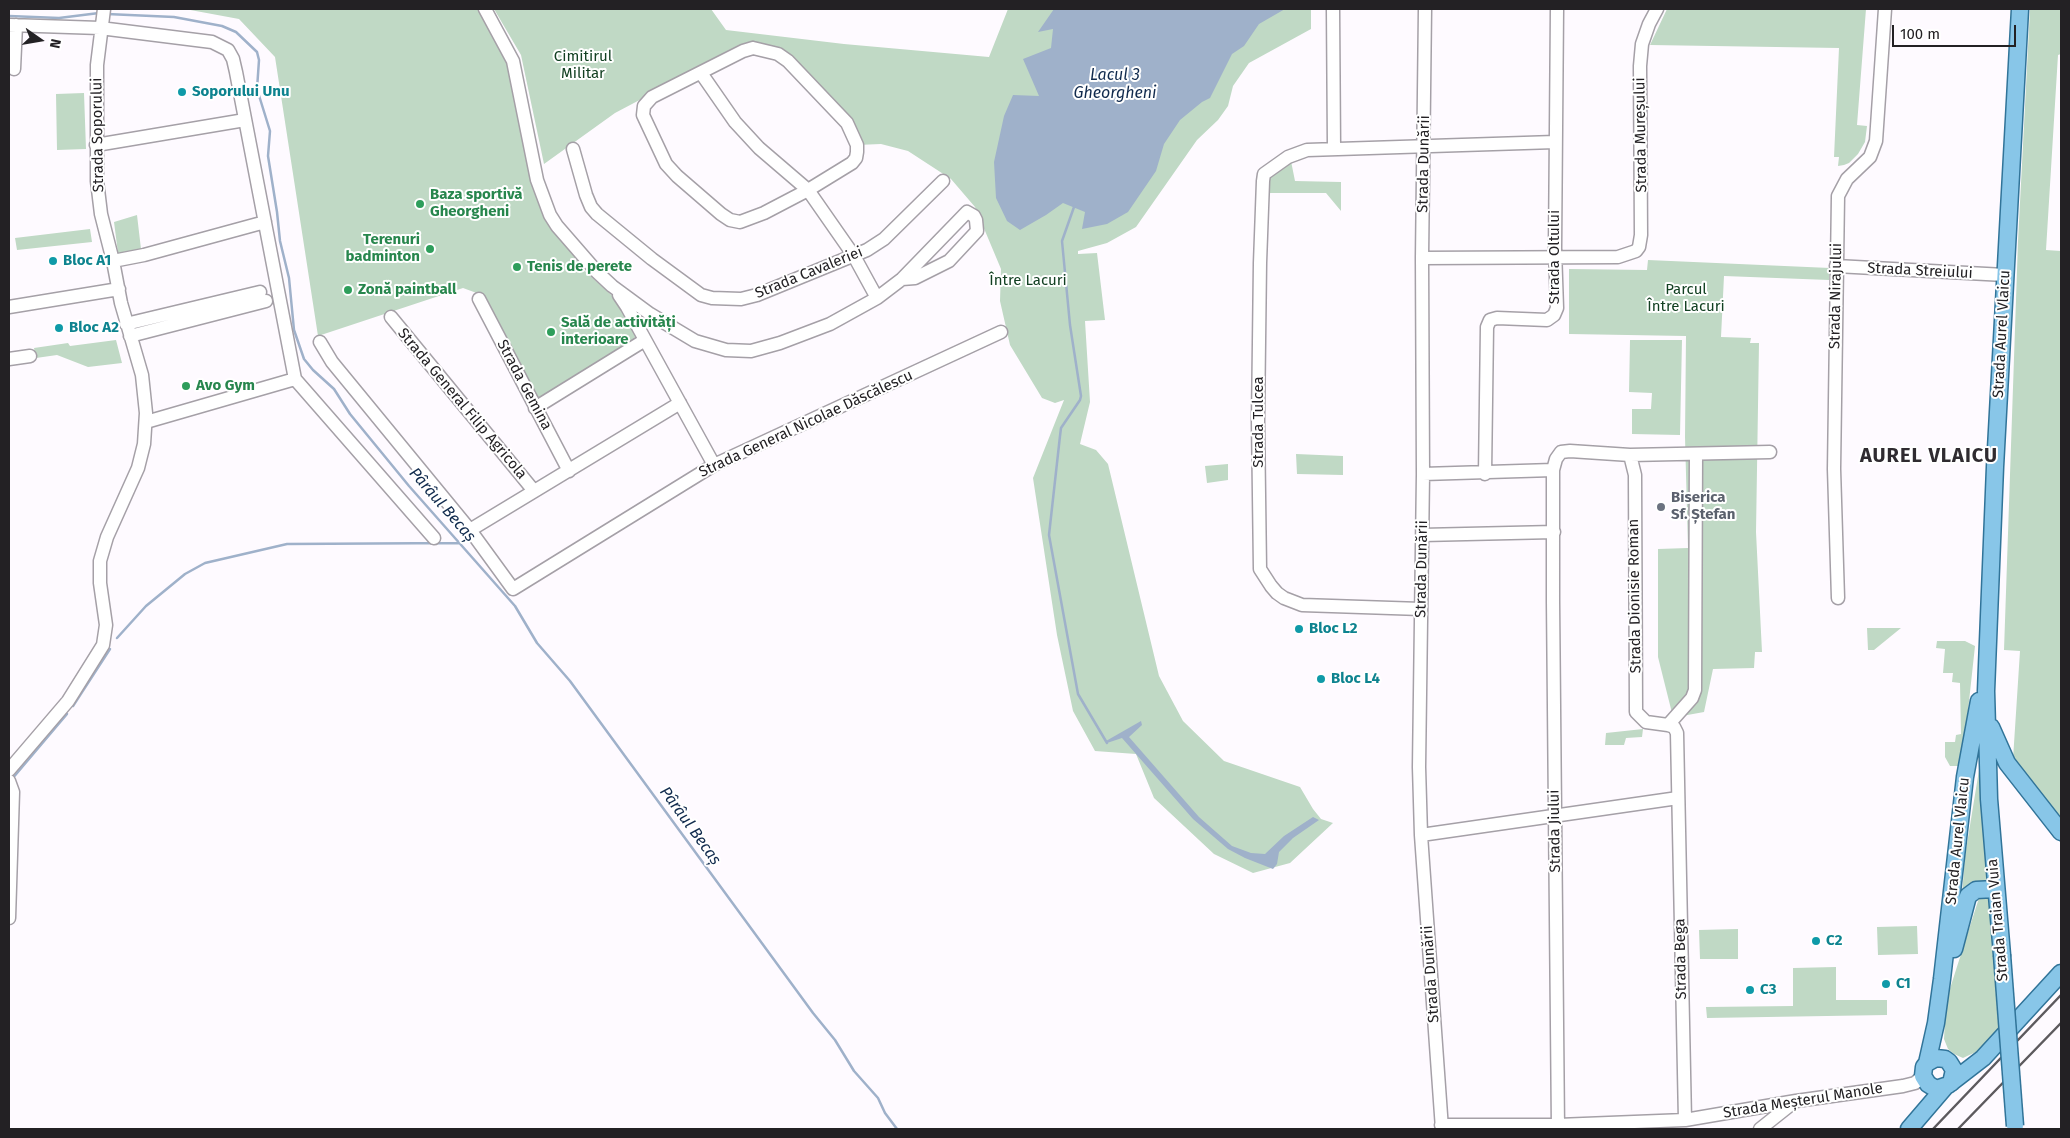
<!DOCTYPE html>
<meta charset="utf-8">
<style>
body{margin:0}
#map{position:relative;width:2070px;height:1138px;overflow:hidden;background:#fefaff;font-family:"Fira Sans",sans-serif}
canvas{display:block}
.frame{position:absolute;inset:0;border:10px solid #232124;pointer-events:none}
.north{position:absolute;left:15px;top:15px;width:50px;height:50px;-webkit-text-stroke:4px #fff;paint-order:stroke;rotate:103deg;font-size:14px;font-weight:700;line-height:20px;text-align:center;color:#232124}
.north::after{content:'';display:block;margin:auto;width:18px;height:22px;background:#232124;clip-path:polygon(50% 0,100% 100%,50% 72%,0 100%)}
.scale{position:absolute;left:1892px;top:25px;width:124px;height:22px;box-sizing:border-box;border:2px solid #232124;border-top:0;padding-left:6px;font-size:15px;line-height:18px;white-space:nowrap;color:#232124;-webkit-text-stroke:4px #fff;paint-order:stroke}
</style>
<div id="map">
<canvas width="2070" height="1138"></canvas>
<div class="frame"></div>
<div class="north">N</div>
<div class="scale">100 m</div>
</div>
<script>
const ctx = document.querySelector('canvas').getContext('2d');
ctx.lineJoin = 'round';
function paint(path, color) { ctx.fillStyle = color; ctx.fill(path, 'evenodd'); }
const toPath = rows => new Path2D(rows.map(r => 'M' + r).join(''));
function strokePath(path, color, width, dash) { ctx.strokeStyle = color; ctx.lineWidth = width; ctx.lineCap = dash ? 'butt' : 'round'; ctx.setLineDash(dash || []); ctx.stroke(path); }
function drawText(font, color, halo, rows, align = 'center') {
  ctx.font = font + ' "Fira Sans",sans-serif'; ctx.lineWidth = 4; ctx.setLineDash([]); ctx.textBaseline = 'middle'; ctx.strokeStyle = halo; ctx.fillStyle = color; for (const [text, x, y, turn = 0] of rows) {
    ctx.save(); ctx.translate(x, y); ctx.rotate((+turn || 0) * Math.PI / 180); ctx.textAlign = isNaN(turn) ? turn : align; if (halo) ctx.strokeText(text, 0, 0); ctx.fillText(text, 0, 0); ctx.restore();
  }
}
paint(toPath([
 [185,9,478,9,510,64,553,227,585,271,618,301,636,331,634,341,536,400,482,295,463,288,318,336,275,57,239,19],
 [494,9,711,9,726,30,844,44,989,57,1008,9,1311,9,1311,29,1249,63,1233,86,1228,106,1218,120,1197,140,1136,227,1107,243,1078,251,1078,254,1097,253,1105,320,1085,321,1090,402,1080,444,1096,450,1108,464,1159,676,1183,721,1224,761,1300,787,1313,809,1321,819,1333,823,1290,863,1253,873,1214,854,1154,798,1136,754,1095,751,1073,711,1057,635,1033,478,1064,400,1055,403,1042,398,1010,345,1000,301,1001,269,975,207,951,179,908,151,881,144,857,145,847,123,788,61,736,49,615,113,544,164,521,55],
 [1667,9,1866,9,1857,125,1867,126,1865,142,1858,154,1849,163,1844,165,1838,166,1839,157,1834,157,1839,48,1650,45],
 [2030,9,2061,9,2061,54,2058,55,2046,250,2061,251,2061,819,2013,759,2020,651,2004,650,2018,241],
 [84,93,86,149,57,150,56,94],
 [1291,161,1295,181,1341,182,1341,211,1326,193,1266,193,1266,179],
 [137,215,141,249,118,253,114,222],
 [90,229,92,242,17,250,15,238],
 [1648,260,1830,268,1829,280,1724,276,1721,337,1751,338,1750,343,1759,343,1756,532,1762,652,1755,652,1754,668,1713,669,1704,712,1682,716,1672,713,1658,657,1658,549,1688,548,1685,437,1686,336,1569,334,1569,269,1647,270],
 [116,340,122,363,88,367,57,355,36,358,34,348,68,343,70,346],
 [1630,340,1682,340,1680,435,1632,434,1632,409,1651,409,1652,393,1629,392],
 [1296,454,1343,456,1343,475,1297,474],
 [1228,464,1228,480,1207,483,1205,466],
 [1867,628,1901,628,1874,650,1868,650],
 [1937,641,1965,641,1975,646,1962,766,1950,766,1945,757,1945,742,1955,742,1956,735,1961,734,1960,683,1952,682,1953,673,1943,673,1945,649,1936,648],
 [1643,729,1642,737,1626,738,1624,745,1605,745,1606,733],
 [1979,770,1988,881,1979,881,1962,895,1965,856],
 [1990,897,2002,1033,1980,1050,1963,1058,1954,1054,1948,1049,1944,1039,1946,1001,1979,898],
 [1917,926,1918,954,1878,955,1877,927],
 [1738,929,1738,959,1700,959,1699,930],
 [1836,967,1836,1000,1887,1000,1887,1015,1707,1018,1706,1007,1793,1006,1793,968]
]), '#c0d9c5');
paint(toPath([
 [1054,9,1285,9,1259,24,1244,46,1232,54,1210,98,1202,102,1180,120,1164,144,1156,171,1128,212,1107,224,1082,229,1085,212,1063,203,1046,215,1020,230,1007,221,996,198,994,162,1004,116,1013,95,1039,96,1023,59,1051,48,1053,29,1038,32],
 [1141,721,1142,725,1129,737,1199,817,1232,846,1251,853,1265,854,1284,836,1313,817,1319,820,1293,838,1279,852,1277,864,1273,869,1245,858,1228,849,1193,819,1122,738,1107,743,1106,741]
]), '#9fb1ca');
strokePath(toPath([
 [107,14,174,17,222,26,236,32,257,52,259,60,257,89,270,131,268,156,277,212,280,241,289,278,294,330,304,359,313,370,334,389,350,414,409,486,515,606,537,643,570,681,813,1013,835,1040,854,1071,878,1098,885,1113,897,1129],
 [9,16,59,18,99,13],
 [1074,207,1062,241,1070,325,1081,396,1080,400,1061,428,1060,436,1049,535,1078,694,1107,743],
 [117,638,146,606,185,574,205,563,287,544,459,543],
 [73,706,110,649],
 [12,779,67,714]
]), '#9fb1ca', 2.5);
const minor = toPath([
 [485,9,513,61,537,180,550,215,557,226,597,272,612,286,650,314,695,341,726,350,751,351,780,343,830,324,877,298,902,279,967,212,974,216,976,220,977,231,949,261,915,278,902,279],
 [1333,9,1334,148],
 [1425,9,1422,258,1423,474,1419,767,1421,835,1442,1129],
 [9,25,100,28,212,42,228,50,233,59,236,72,295,379,434,538],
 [753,48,778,54,788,61,847,123,857,145,857,152,856,158,852,163,808,190,764,213,740,222,730,220,721,214,677,176,666,164,643,115,644,106,652,97,743,51,753,48],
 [14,69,16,25],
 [701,73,735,122,759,148,808,190,854,256,877,298],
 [96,145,245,120],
 [573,149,586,195,591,207,597,214,652,259,701,295,712,298,741,299,757,295,867,250,884,239,943,181],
 [1422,258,1618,257,1636,251,1639,247,1641,235,1640,66,1642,44,1649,24,1657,9],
 [113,261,144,255,265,222],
 [1836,266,2005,275],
 [619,295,627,307,714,465],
 [479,299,569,471],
 [9,307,119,289],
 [391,317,534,491],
 [126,324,260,292],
 [130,336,266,301],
 [320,342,332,362,470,530,513,589,714,465,1001,332],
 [9,359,30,356],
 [535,408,645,340],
 [146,422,295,379],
 [1630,455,1635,475,1636,712,1646,722,1668,725,1674,727,1677,733,1685,1120],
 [1423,474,1553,470],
 [1485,474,1487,327,1490,320,1497,318,1547,320,1554,315,1557,308,1555,249,1557,9],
 [470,530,680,403],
 [1422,535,1554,532],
 [1838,598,1834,469,1838,196,1847,179,1870,157,1876,141,1885,9],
 [1421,609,1302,605,1284,598,1277,593,1271,586,1260,569,1258,421,1260,263,1263,181,1264,174,1288,157,1307,150,1555,142],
 [1668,725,1692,698,1695,690,1696,454],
 [9,770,68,701,103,645,106,625,100,583,100,561,107,537,138,468,144,444,146,413,142,375,121,303,113,261,101,214,97,181,97,65,104,9],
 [9,781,13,792,9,918],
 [1421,835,1678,798],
 [1441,1125,1558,1125,1685,1120,1796,1101,1903,1086,1915,1083,1923,1076],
 [1558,1129,1553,601,1553,470,1556,459,1561,452,1570,451,1630,455,1770,452],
 [1760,1129,1794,1102]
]);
const major = toPath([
 [1991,727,2007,763,2061,832],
 [1954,949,1968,896,1976,890,1995,889],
 [2002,955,1989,799,1986,691,1995,467,2020,9],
 [1927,1063,1936,1023,1942,979,1965,777,1979,701],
 [1951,1083,1954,1070,1949,1062,1945,1059,1936,1058,1927,1063,1924,1067,1923,1076,1928,1084,1936,1089,1948,1085,1983,1058,2061,973],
 [1909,1129,1945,1087]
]);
strokePath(minor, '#a5a0a7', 15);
strokePath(major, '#317499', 19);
strokePath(minor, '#fff', 12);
strokePath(major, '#88c6e8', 16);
strokePath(toPath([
 [1933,1129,2061,995],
 [1958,1129,2061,1023]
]), '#5d5a5e', 2.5);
const majorBridge = toPath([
 [2002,955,2015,1126]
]);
strokePath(majorBridge, '#317499', 19, []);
strokePath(majorBridge, '#88c6e8', 16);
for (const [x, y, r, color] of [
 [182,92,5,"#0f9aa8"],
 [420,204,5,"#2e9e5b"],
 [430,249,5,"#2e9e5b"],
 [53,261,5,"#0f9aa8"],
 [517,267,5,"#2e9e5b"],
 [348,290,5,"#2e9e5b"],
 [59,328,5,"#0f9aa8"],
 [551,332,5,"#2e9e5b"],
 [186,386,5,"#2e9e5b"],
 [1661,507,5,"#6b7280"],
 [1299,629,5,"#0f9aa8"],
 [1321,679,5,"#0f9aa8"],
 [1816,941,5,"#0f9aa8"],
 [1886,984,5,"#0f9aa8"],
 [1750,990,5,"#0f9aa8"]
]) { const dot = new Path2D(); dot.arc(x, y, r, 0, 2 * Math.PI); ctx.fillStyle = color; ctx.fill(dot); strokePath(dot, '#fff', 2); }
drawText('15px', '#124022', '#fff', [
 ["Cimitirul",583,57],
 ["Militar",583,74],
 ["Între Lacuri",1028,281],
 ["Parcul",1686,290],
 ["Între Lacuri",1686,307]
]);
drawText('bold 15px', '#0d838f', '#fff', [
 ["Soporului Unu",192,92],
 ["Bloc A1",63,261],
 ["Bloc A2",69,328],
 ["Bloc L2",1309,629],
 ["Bloc L4",1331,679],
 ["C2",1826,941],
 ["C1",1896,984],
 ["C3",1760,990]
], 'left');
drawText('15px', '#232124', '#fff', [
 ["Strada Soporului",98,135,-91],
 ["Strada Mureșului",1641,135,-91],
 ["Strada Dunării",1424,164,-89],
 ["Strada Oltului",1555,257,-90],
 ["Strada Streiului",1920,271,3],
 ["Strada Cavaleriei",809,273,-22],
 ["Strada Nirajului",1836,296,-89],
 ["Strada Aurel Vlaicu",2002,334,-87],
 ["Strada Gemina",524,385,62],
 ["Strada General Filip Agricola",462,404,50],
 ["Strada Tulcea",1259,422,-90],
 ["Strada General Nicolae Dăscălescu",806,424,-25],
 ["Strada Dunării",1422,569,-89],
 ["Strada Dionisie Roman",1635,596,-91],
 ["Strada Jiului",1555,831,-91],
 ["Strada Aurel Vlaicu",1958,841,-84],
 ["Strada Traian Vuia",1998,920,-95],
 ["Strada Bega",1681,959,-91],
 ["Strada Dunării",1431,974,-94],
 ["Strada Meșterul Manole",1803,1101,-9]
]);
drawText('bold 15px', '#27864d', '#fff', [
 ["Baza sportivă",430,195],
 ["Gheorgheni",430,212],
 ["Terenuri",420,240,"right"],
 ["badminton",420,257,"right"],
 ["Tenis de perete",527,267],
 ["Zonă paintball",358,290],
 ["Sală de activități",561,323],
 ["interioare",561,340],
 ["Avo Gym",196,386]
], 'left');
drawText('bold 15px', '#5b616d', '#fff', [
 ["Biserica",1671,498],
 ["Sf. Ștefan",1671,515]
], 'left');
drawText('italic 16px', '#102a4d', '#fff', [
 ["Lacul 3",1115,76],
 ["Gheorgheni",1115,94],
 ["Pârâul Becaș",442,505,49],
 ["Pârâul Becaș",690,826,54]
]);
ctx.letterSpacing = '1px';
drawText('bold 20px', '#2f2b30', '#fff', [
 ["AUREL VLAICU",1929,456]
]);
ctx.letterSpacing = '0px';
</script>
